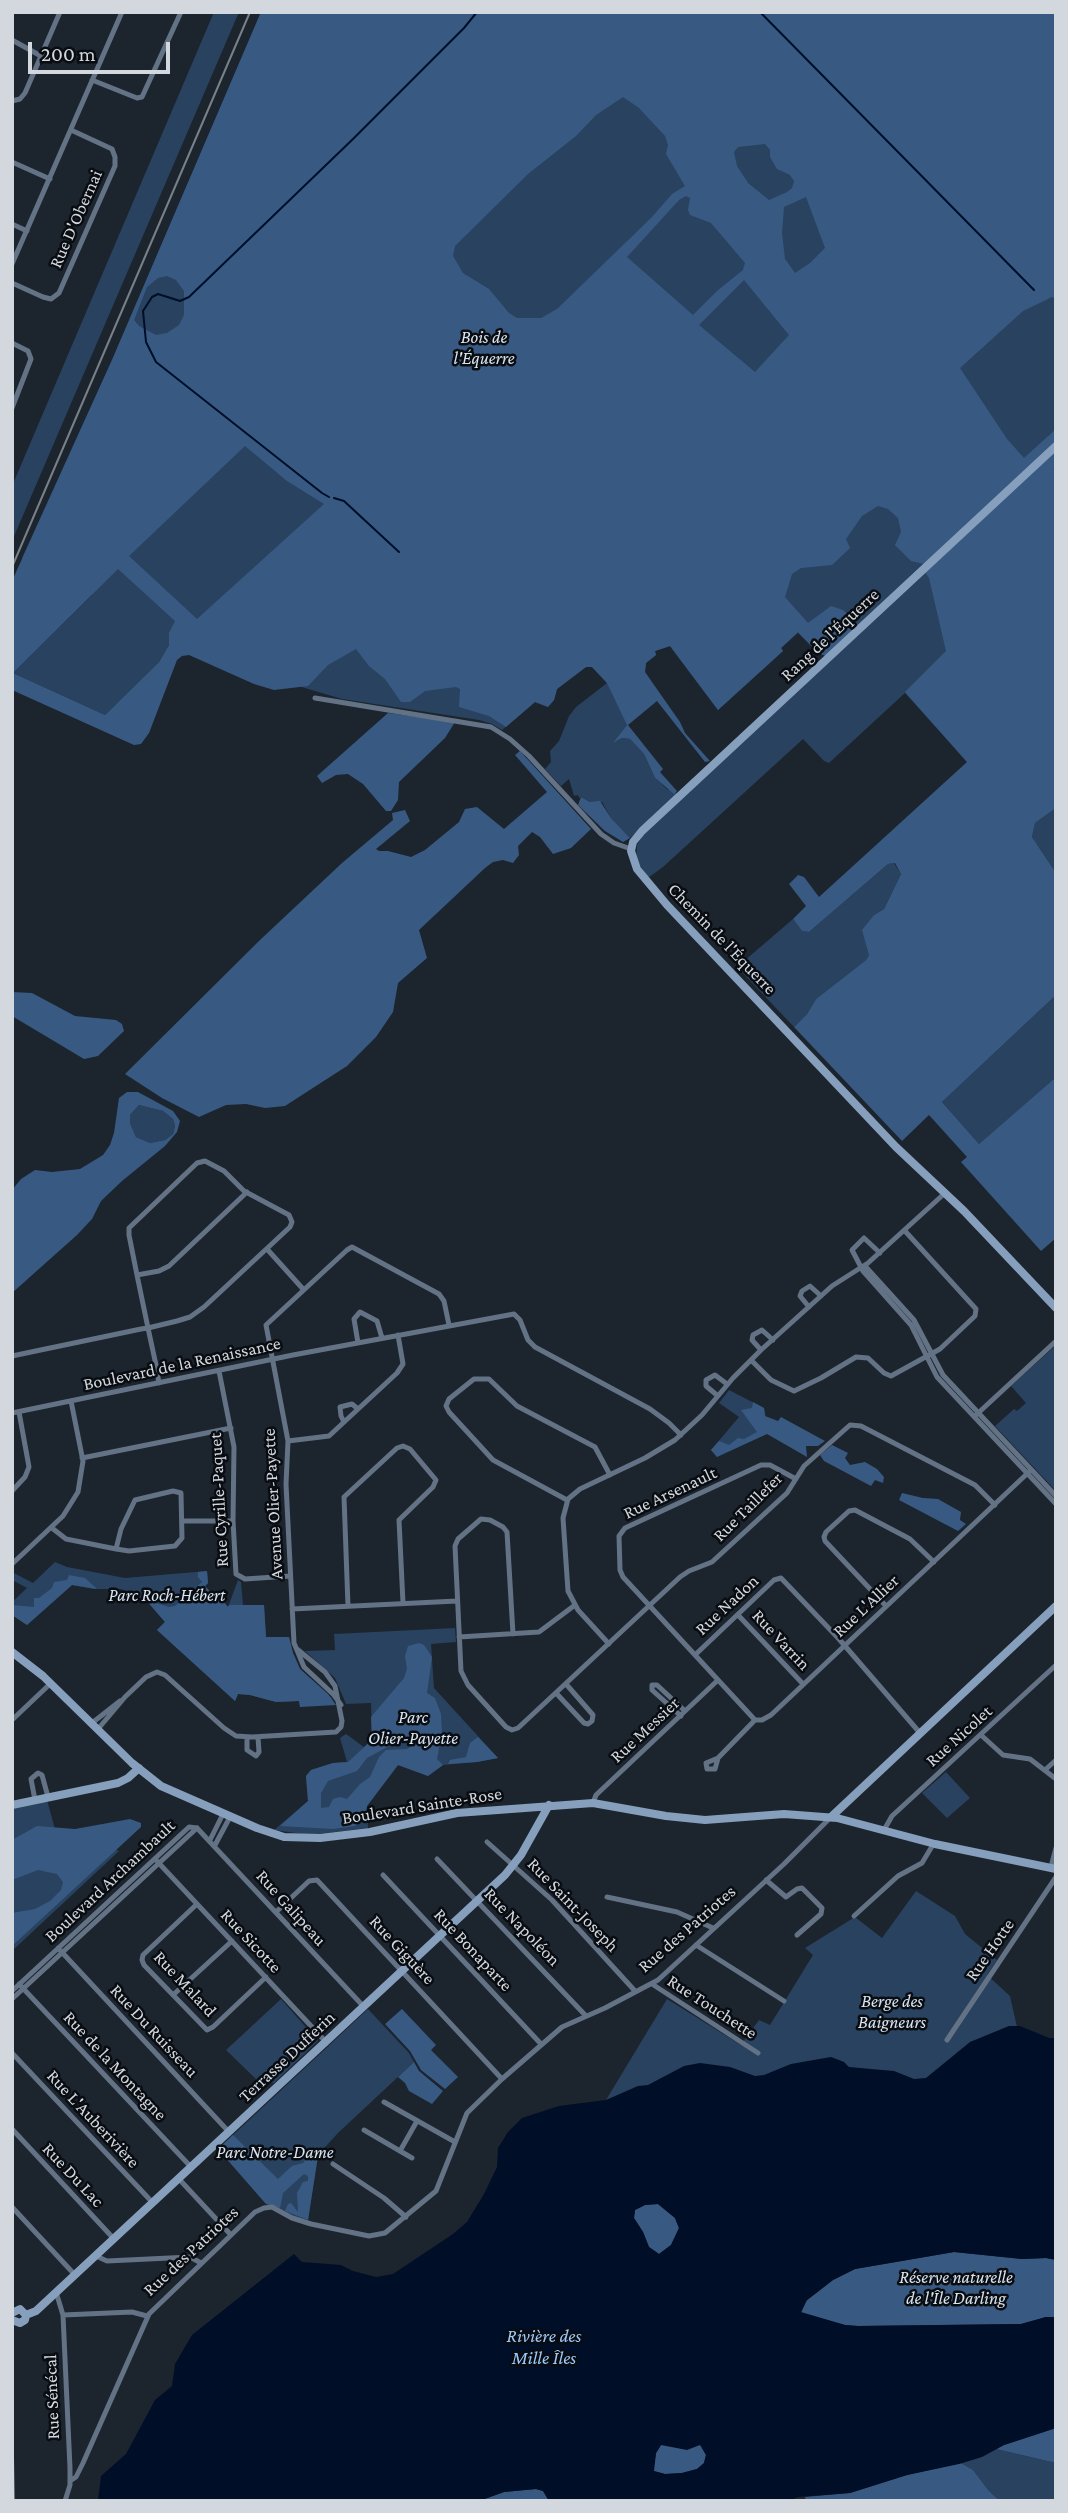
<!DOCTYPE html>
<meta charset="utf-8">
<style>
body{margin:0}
#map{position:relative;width:1068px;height:2513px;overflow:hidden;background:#1c242e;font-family:"Crimson Pro",serif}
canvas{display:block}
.frame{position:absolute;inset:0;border:14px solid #d3d8df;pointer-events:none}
.scale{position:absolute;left:28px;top:42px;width:142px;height:32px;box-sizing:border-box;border:4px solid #d3d8df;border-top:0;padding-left:9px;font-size:21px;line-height:24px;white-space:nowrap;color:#d3d8df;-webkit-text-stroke:5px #090d12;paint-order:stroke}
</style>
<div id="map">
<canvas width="1068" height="2513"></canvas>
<div class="frame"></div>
<div class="scale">200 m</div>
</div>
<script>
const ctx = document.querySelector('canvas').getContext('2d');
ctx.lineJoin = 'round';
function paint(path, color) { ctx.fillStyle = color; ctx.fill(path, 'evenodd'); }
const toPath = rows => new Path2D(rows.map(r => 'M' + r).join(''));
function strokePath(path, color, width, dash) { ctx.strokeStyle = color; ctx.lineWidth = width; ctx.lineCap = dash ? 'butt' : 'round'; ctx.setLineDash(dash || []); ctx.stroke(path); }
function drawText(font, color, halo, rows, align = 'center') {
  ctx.font = font + ' "Crimson Pro",serif'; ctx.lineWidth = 5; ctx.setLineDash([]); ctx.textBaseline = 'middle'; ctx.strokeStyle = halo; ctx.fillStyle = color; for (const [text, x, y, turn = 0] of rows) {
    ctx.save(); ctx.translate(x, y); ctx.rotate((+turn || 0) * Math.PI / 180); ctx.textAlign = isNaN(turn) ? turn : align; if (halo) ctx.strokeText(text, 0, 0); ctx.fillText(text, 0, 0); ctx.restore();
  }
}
paint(toPath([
 [214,12,239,12,12,541,12,486],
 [261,12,1056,12,1056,765,967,762,905,693,829,763,824,761,803,739,663,867,648,878,636,859,637,845,644,834,826,656,818,653,798,633,781,648,783,651,718,710,670,646,655,651,656,655,646,663,645,672,661,697,627,725,615,742,622,738,630,739,644,754,655,778,667,789,679,794,630,838,611,818,602,802,590,802,581,797,579,798,578,795,574,796,569,779,561,786,545,769,551,762,550,751,559,741,569,716,576,707,607,683,592,667,586,667,557,689,554,700,548,707,535,702,502,730,492,724,479,720,342,699,261,675,169,634,169,645,159,662,105,715,13,673,92,595,22,558,112,360],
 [1056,808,1056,873,1032,837,1035,823],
 [894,863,901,874,884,909,874,915,869,955,866,960,816,999,807,1014,794,1027,737,967,793,919,802,931,809,932,888,864],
 [1056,995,1056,1077,979,1144,942,1102],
 [139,1105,163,1111,173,1119,175,1126,173,1134,165,1140,150,1143,136,1137,130,1123,130,1115],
 [1056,1345,1056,1488,1054,1489,995,1426,1014,1409,1017,1411,1026,1403,1011,1386],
 [729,1390,764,1408,768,1428,717,1457,711,1450,739,1417,719,1403],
 [55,1562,67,1567,125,1578,207,1571,208,1583,205,1586,214,1596,217,1594,228,1607,238,1580,241,1582,243,1605,264,1605,266,1637,289,1637,293,1653,300,1669,333,1699,300,1707,299,1701,276,1702,250,1695,238,1694,235,1701,157,1630,165,1622,146,1600,121,1589,94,1589,72,1585,27,1625,12,1615,12,1602,27,1588,12,1580,12,1572,33,1583],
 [455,1628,456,1642,431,1644,434,1688,498,1758,477,1762,443,1765,428,1776,398,1765,367,1806,368,1828,310,1835,274,1830,308,1801,306,1776,311,1770,333,1763,347,1762,340,1738,346,1734,364,1747,372,1739,371,1703,346,1704,335,1678,305,1651,335,1650,334,1634],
 [946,1772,970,1798,947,1818,922,1793],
 [47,1800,55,1829,119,1851,12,1951,12,1809],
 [916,1891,955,1916,965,1934,997,1960,987,1975,1010,1996,1017,2027,928,2081,638,2096,606,2100,667,1999,741,2045,759,2020,770,2025,813,1955,805,1948,855,1917,882,1938],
 [281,1999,318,2041,274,2083,261,2084,226,2050],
 [368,2009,409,2053,414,2062,338,2133,318,2155,308,2220,295,2217,276,2206,266,2204,218,2149],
 [996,2449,1056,2463,1056,2501,1000,2501,989,2491,973,2470,961,2463,983,2456]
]), '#28425f');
paint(toPath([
 [261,12,1056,12,1056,299,1052,297,1023,311,960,368,1007,439,1024,458,1056,429,1056,442,924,564,911,561,895,545,901,532,898,518,888,509,878,506,862,516,846,539,850,548,832,565,801,568,792,574,785,597,808,623,831,606,843,610,859,625,826,656,818,653,798,632,781,648,783,651,718,710,670,646,655,651,656,655,646,663,645,672,680,722,685,733,710,761,705,762,657,701,628,725,663,769,660,772,677,791,674,794,655,778,644,754,630,739,622,738,613,743,627,725,607,683,592,667,586,667,557,689,554,700,548,707,535,702,506,727,489,716,459,707,460,689,456,687,425,691,410,702,401,702,385,679,369,666,356,649,328,665,308,686,274,690,254,684,189,655,182,656,177,660,149,733,141,744,134,745,12,690,12,581,112,360],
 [623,97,639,108,665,136,668,145,666,154,685,186,672,194,652,217,557,309,541,318,517,318,509,313,489,289,463,273,453,256,455,246,528,174,576,136,596,115],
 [765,144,770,150,770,157,777,169,790,175,794,181,792,188,787,192,769,200,748,183,737,166,734,152,738,147],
 [686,196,690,198,688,210,690,215,711,223,745,263,743,270,717,291,693,315,627,257,679,200],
 [806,197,825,248,810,263,795,273,785,259,782,233,784,207],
 [167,276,176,280,184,291,184,315,179,325,167,333,156,335,139,326,134,320,147,287,158,278],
 [744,280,789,335,755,372,699,325],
 [245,446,287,481,324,504,197,619,129,556],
 [118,569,175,621,169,633,169,645,159,662,105,715,13,673],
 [1056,450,1056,466,1053,469,1056,471,1056,808,1035,823,1032,837,1056,873,1056,995,942,1102,979,1144,1056,1077,1056,1238,1041,1251,961,1162,967,1157,929,1115,902,1141,794,1027,807,1014,816,999,866,960,869,955,862,930,874,915,884,909,901,874,895,863,888,864,809,932,802,931,793,919,806,906,789,884,798,875,804,877,819,897,967,762,905,692,946,651,929,578,925,572],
 [388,713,455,722,445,738,399,782,398,800,391,811,386,811,363,784,348,774,336,775,322,783,317,776],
 [520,751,591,829,571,848,553,854,540,837,532,832,518,846,519,855,513,863,503,860,493,862,485,868,419,930,427,958,398,983,393,1012,376,1037,347,1066,285,1106,265,1108,246,1104,226,1105,199,1117,162,1098,125,1074,260,940,342,863,393,820,392,813,405,810,410,821,376,849,379,851,388,851,411,857,425,850,459,822,465,809,477,807,504,829,547,792,515,755],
 [581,797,590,802,600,801,611,818,630,838,623,842,605,831,578,805],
 [12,992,32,993,75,1016,116,1020,122,1024,124,1031,98,1056,84,1059,12,1016],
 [127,1092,138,1092,173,1111,180,1121,177,1132,165,1146,122,1181,101,1201,92,1219,77,1235,12,1293,12,1190,21,1179,35,1170,52,1172,80,1169,103,1155,110,1145,114,1133,119,1098],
 [139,1105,163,1111,173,1119,175,1126,173,1134,165,1140,150,1143,136,1137,130,1123,130,1115],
 [753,1402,764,1408,765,1416,778,1421,781,1417,825,1441,818,1446,806,1446,807,1457,767,1434,717,1457,711,1450,719,1441,729,1445,738,1438,744,1439,757,1432,741,1410,752,1408],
 [832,1445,848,1453,845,1458,850,1465,865,1462,877,1469,884,1477,883,1483,875,1480,871,1486,824,1461,820,1455],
 [902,1493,923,1498,938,1499,961,1512,960,1520,966,1524,958,1531,899,1500],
 [207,1571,208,1583,205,1586,214,1596,217,1594,228,1607,229,1605,264,1605,266,1637,289,1637,293,1653,300,1669,328,1694,336,1705,300,1707,299,1701,276,1702,250,1695,238,1694,235,1701,157,1630,165,1622,146,1600,169,1607,175,1606,202,1582,198,1577,198,1572],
 [69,1575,85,1578,97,1589,72,1585,27,1625,12,1615,12,1605,34,1607,34,1598,39,1598,52,1588,54,1582,67,1580],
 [419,1643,424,1645,432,1657,427,1693,435,1698,441,1714,442,1733,437,1759,443,1765,428,1776,398,1765,367,1806,363,1821,355,1826,333,1829,280,1826,308,1801,306,1776,311,1770,333,1763,348,1762,372,1740,371,1717,404,1678,407,1669,405,1656,408,1646],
 [417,1734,420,1735,419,1741,407,1749,386,1750,379,1757,370,1777,360,1784,347,1799,340,1797,333,1799,329,1807,321,1808,321,1793,328,1781,357,1771,367,1758,391,1745,388,1737,390,1736,405,1738],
 [478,1737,498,1758,477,1762,448,1764,450,1760,466,1757,470,1743],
 [130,1819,141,1823,141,1827,12,1946,12,1913,35,1909,50,1901,61,1890,63,1882,57,1874,38,1870,12,1880,12,1840,37,1826,75,1829],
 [402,2009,436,2045,431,2050,458,2077,445,2089,421,2070,410,2051,385,2024],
 [414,2062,419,2071,443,2091,432,2104,409,2091,405,2083,398,2077],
 [233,2135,278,2179,292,2166,303,2163,314,2150,323,2150,318,2156,308,2220,285,2211,288,2204,291,2203,298,2212,297,2193,303,2182,308,2181,308,2176,304,2174,283,2193,280,2208,266,2204,218,2149],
 [658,2204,675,2218,679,2228,671,2245,659,2254,649,2247,643,2232,634,2218,635,2210,645,2205],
 [954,2252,1022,2259,1046,2258,1056,2260,1056,2317,1046,2317,1021,2324,858,2326,845,2325,801,2313,806,2301,833,2280,855,2269],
 [1056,2428,1056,2463,996,2449,1004,2445],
 [661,2445,701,2445,706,2455,704,2463,697,2469,682,2473,665,2474,653,2471,656,2453],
 [961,2463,973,2470,989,2491,1000,2501,806,2501,805,2497,850,2493,907,2475],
 [536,2489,543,2491,549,2501,479,2501,504,2492]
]), '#385a82');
paint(toPath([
 [1009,2026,1020,2026,1049,2038,1056,2038,1056,2260,1046,2258,1022,2259,954,2252,855,2269,833,2280,807,2300,801,2312,845,2325,858,2326,1021,2324,1046,2317,1056,2317,1056,2428,1004,2445,982,2457,959,2464,907,2475,850,2493,798,2497,789,2501,549,2501,543,2491,536,2489,504,2492,479,2501,98,2501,101,2476,126,2454,155,2400,172,2386,175,2364,192,2335,294,2254,302,2262,341,2265,353,2271,376,2277,393,2274,453,2234,467,2222,484,2194,497,2167,498,2148,508,2132,522,2118,559,2106,606,2100,638,2086,648,2085,684,2066,700,2063,730,2067,755,2076,764,2075,791,2064,831,2057,844,2062,849,2067,894,2071,914,2079,926,2078,970,2042],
 [658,2204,675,2218,679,2228,671,2245,659,2254,649,2247,643,2232,634,2218,635,2210,645,2205],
 [661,2445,687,2450,700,2445,706,2455,704,2463,697,2469,682,2473,665,2474,654,2471,656,2453]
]), '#000e28');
strokePath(toPath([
 [760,12,1034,290],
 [329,497,322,493,156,362,146,342,143,311,152,297,158,294,180,301,189,297,353,139,464,28,477,12],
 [334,498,344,501,399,552]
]), '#000e28', 2);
strokePath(toPath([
 [12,40,41,56],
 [92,80,137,98,142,97,181,12],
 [12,101,20,99,25,93,60,12],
 [12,162,50,179],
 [12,224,27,231],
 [12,264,122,12],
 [12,283,43,297,51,299,59,293,115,166,115,157,112,149,71,130],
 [12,343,28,351,31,359,12,408],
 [315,698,491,727,510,739,529,756,601,834,614,843,631,849],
 [267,1249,303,1289],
 [880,1253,864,1238,852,1250,863,1271,911,1325,937,1377,1056,1504],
 [865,1266,914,1320,943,1375,1056,1496],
 [137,1275,159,1271,169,1266,247,1192],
 [809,1307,800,1296,802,1291,810,1286,821,1296],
 [358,1343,354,1319,360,1312,377,1321,382,1338],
 [761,1350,752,1340,753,1335,762,1330,773,1340],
 [12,1356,141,1329,148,1328,177,1321,190,1317,204,1307,290,1227,292,1222,289,1215,244,1191,224,1171,205,1161,197,1163,129,1228,129,1235,137,1275,148,1328,156,1365,157,1372,159,1383],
 [751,1360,771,1380,794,1391,821,1378,856,1357,868,1358,884,1373,891,1376,940,1349,975,1316,976,1309,905,1231],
 [219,1371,234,1447,233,1521,236,1574,245,1579,290,1576],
 [718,1396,706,1386,706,1380,715,1375,727,1384],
 [12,1413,293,1355,514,1314,520,1320,528,1340,535,1347,650,1409,669,1423,681,1435],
 [976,1415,1056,1341],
 [344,1422,341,1416,340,1407,352,1404,358,1409],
 [288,1441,329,1436,397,1373,403,1364,398,1335],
 [82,1458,231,1428],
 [12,1491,25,1477,29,1467,19,1412],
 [567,1500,493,1460,449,1412,446,1406,449,1399,474,1379,489,1379,517,1406,595,1447,610,1475],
 [183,1521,233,1521],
 [52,1528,66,1539,116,1549,129,1551,175,1546,182,1538,181,1493,173,1491,135,1500,121,1529,116,1549],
 [12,1564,63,1516,78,1492,83,1461,71,1401],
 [348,1606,344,1497,397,1448,403,1446,410,1449,436,1480,433,1487,399,1520,403,1603],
 [886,1606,825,1541,824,1537,826,1532,849,1511,855,1510,910,1539,934,1562],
 [292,1609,457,1601],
 [738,1615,803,1684],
 [513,1634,507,1532,503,1527,490,1520,481,1519,458,1539,455,1546,461,1671,468,1685,506,1727,512,1730,518,1728,680,1577,689,1571,712,1562,787,1493,804,1466,850,1425,861,1426,975,1485,995,1505],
 [459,1637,539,1632,575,1605],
 [609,1644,578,1610,568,1591,563,1518,568,1499,580,1489,645,1458,675,1440,702,1415,733,1378,761,1350,832,1286,868,1263,945,1193],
 [695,1655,774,1580,781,1578,839,1639,920,1733],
 [556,1693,584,1723,588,1724,592,1721,593,1715,566,1684],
 [341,1705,334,1695,304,1667,294,1643,286,1484,288,1441,266,1325,347,1250,352,1247,439,1294,444,1301,449,1325],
 [681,1716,652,1690,652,1685,657,1685,685,1711],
 [12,1720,51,1683],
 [755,1720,623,1577,620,1570,619,1536,625,1528,761,1465,770,1465,796,1479],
 [92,1723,120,1701],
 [98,1729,125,1697,146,1677,157,1672,165,1675,224,1728,236,1736,252,1737,336,1732,341,1727,342,1721,335,1686,325,1672,297,1649],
 [981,1735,1003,1755,1030,1759,1056,1779],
 [247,1737,247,1750,256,1756,259,1752,258,1737],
 [718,1758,715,1769,707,1769,706,1763,718,1758,755,1720,762,1720,771,1715,1031,1470],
 [1045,1770,1056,1760],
 [35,1800,31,1779,38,1773,42,1775,48,1797],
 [593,1803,596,1795,718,1680],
 [197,1828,364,2007],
 [884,1830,892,1816,1056,1665],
 [210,1840,223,1814],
 [487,1842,552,1900,635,1991],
 [215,1845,230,1817],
 [155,1859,326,2042],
 [437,1859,586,2016],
 [1055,1869,1052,1863,1056,1848],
 [383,1875,541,2044],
 [766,1880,786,1897,797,1889,802,1888,822,1908,821,1914,797,1935],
 [607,1897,677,1912,713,1928],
 [197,1904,143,1955,142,1960,144,1965,207,2030,213,2027,266,1977],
 [276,1912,309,1881,317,1880,502,2079],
 [854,1916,898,1876,922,1863,934,1843],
 [696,1945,784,2001],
 [58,1948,229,2132],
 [19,1984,191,2167],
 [652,1984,758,2053],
 [12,1991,189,1827,197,1828],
 [173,1995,232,1941],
 [12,1999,197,1828],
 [947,2040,1056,1877],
 [12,2053,153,2203],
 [384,2102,455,2142],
 [12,2129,114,2239],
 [364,2130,412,2158],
 [400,2151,417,2121],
 [333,2164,384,2198,406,2217],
 [179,2179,231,2235],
 [12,2207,75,2275],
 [96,2256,107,2261,190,2257,201,2263],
 [56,2292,63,2315,70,2468,70,2485,65,2501],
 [63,2315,132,2312,147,2316],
 [70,2481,76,2477,83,2463,149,2314,255,2212,264,2208,272,2207,292,2218,311,2224,369,2236,385,2233,436,2191,467,2113,502,2079,562,2027,605,2008,658,1980,784,1864,831,1817]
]), '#637284', 5);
strokePath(toPath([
 [1056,446,642,831,633,842,631,851,637,869,667,905,896,1147,964,1211,1056,1308],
 [12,1652,43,1676,132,1763,161,1786,257,1828,284,1837,320,1838,370,1832,457,1813,593,1803,666,1816,705,1820,784,1814,837,1818,935,1844,1056,1869],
 [12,1805,118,1783,128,1778,139,1768],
 [831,1817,1056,1606],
 [12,2313,20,2309,26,2315],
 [12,2320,20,2323,25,2320,26,2315,36,2311,505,1875,521,1855,549,1805]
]), '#869fbc', 8);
strokePath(toPath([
 [12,567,250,12],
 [12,2414,14,2501]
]), '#798088', 2);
drawText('18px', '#d3d8df', '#090d12', [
 ["Rue D'Obernai",76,219,-66],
 ["Rang de l'Équerre",830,635,-43],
 ["Chemin de l'Équerre",722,939,46],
 ["Boulevard de la Renaissance",182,1364,-12],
 ["Rue Arsenault",670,1493,-25],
 ["Rue Cyrille-Paquet",219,1500,-93],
 ["Avenue Olier-Payette",273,1504,-93],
 ["Rue Taillefer",748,1507,-45],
 ["Rue Nadon",727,1605,-43],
 ["Rue L'Allier",866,1606,-43],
 ["Rue Varrin",781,1640,47],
 ["Rue Messier",645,1730,-43],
 ["Rue Nicolet",959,1736,-42],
 ["Boulevard Sainte-Rose",422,1806,-9],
 ["Boulevard Archambault",110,1881,-43],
 ["Rue Saint-Joseph",573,1905,46],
 ["Rue Galipeau",291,1908,48],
 ["Rue Napoléon",522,1927,46],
 ["Rue des Patriotes",687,1929,-41],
 ["Rue Sicotte",251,1941,47],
 ["Rue Giguère",402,1950,47],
 ["Rue Bonaparte",473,1950,47],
 ["Rue Hotte",990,1950,-55],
 ["Rue Malard",185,1984,47],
 ["Rue Touchette",712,2007,33],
 ["Rue Du Ruisseau",154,2031,47],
 ["Terrasse Dufferin",287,2057,-43],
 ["Rue de la Montagne",115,2066,47],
 ["Rue L'Auberivière",93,2119,47],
 ["Rue Du Lac",73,2175,47],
 ["Rue des Patriotes",191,2251,-43],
 ["Rue Sénécal",52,2397,-92]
]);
drawText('italic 18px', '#dae5f2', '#090d12', [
 ["Bois de",484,337],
 ["l'Équerre",484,358],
 ["Parc Roch-Hébert",167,1595],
 ["Parc",413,1717],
 ["Olier-Payette",413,1738],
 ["Berge des",892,2001],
 ["Baigneurs",892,2022],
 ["Parc Notre-Dame",275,2152],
 ["Réserve naturelle",956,2277],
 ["de l'Île Darling",956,2298]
]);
drawText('italic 19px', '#9dc9fb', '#090d12', [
 ["Rivière des",544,2336],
 ["Mille Îles",544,2358]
]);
</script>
